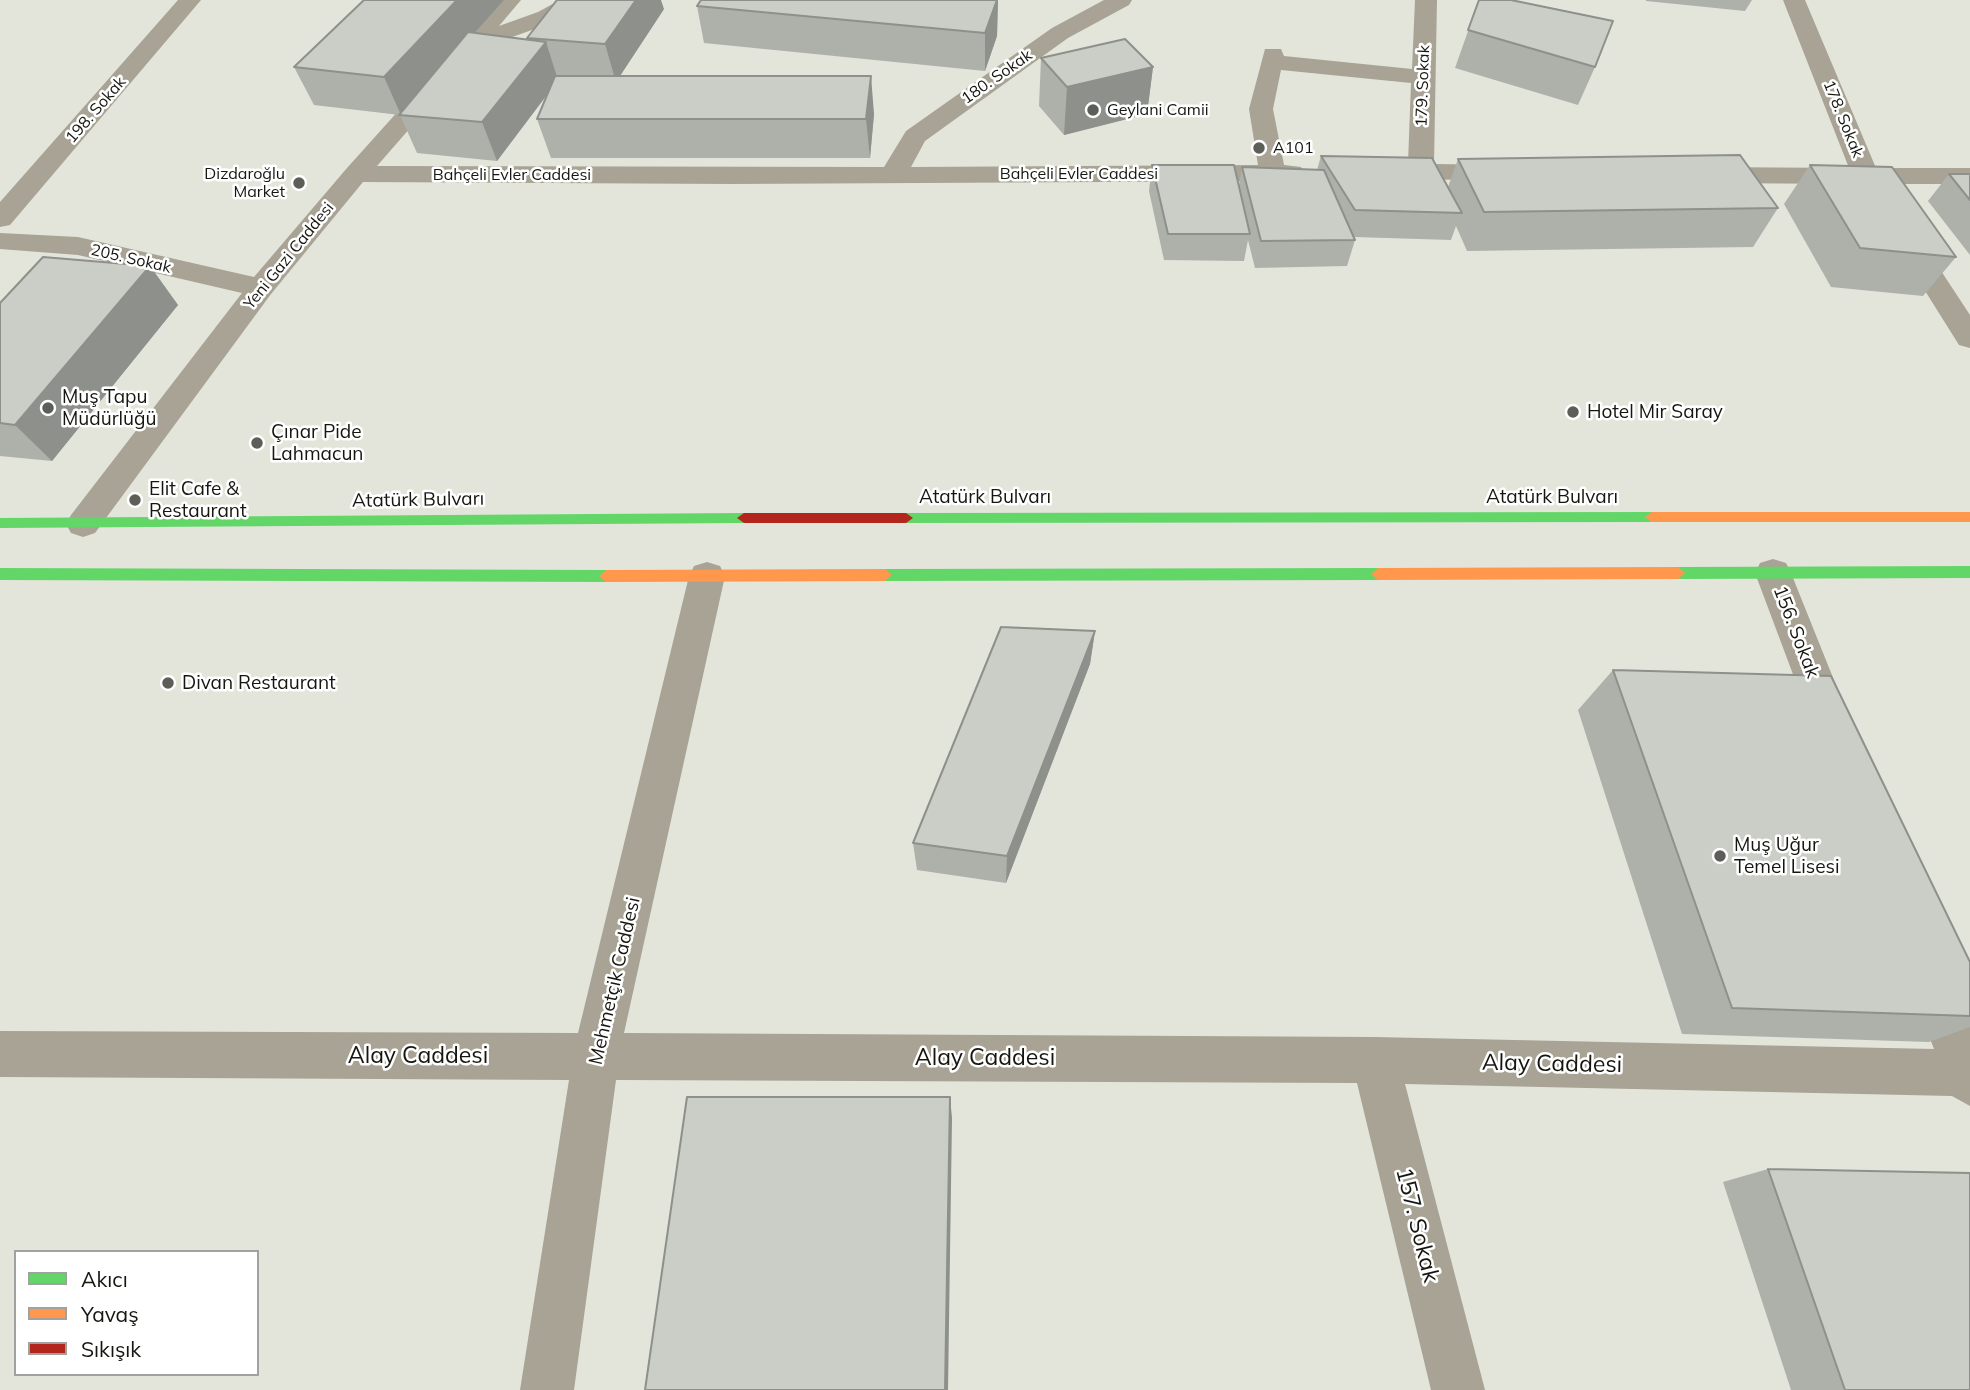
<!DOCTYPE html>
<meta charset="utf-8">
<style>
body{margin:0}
#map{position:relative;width:1970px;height:1390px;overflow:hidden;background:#e3e5db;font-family:Mulish,sans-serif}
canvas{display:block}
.legend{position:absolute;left:14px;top:1250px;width:245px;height:126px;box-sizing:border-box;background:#fff;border:2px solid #a1a29f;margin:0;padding:9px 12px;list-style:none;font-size:21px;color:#151610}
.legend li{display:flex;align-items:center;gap:14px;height:35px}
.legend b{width:35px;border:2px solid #a1a29f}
</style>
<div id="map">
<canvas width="1970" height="1390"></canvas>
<ul class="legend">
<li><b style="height:9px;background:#63d668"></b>Akıcı</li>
<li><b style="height:9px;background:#ff974d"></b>Yavaş</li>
<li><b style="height:9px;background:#b3261e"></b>Sıkışık</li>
</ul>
</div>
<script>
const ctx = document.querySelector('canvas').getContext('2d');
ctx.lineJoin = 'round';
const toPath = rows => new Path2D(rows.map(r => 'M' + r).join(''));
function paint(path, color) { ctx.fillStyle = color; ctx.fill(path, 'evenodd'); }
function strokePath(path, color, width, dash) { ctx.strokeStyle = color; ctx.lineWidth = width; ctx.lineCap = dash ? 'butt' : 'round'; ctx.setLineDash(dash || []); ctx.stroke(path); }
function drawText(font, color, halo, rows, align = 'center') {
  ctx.font = font + ' Mulish,sans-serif'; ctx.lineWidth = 5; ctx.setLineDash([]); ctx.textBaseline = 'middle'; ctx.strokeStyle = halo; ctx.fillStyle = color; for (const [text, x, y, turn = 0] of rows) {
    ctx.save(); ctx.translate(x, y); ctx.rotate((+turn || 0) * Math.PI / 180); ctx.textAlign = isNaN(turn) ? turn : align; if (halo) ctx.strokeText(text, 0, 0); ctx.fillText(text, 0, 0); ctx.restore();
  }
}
paint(toPath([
 [178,0,201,0,10,225,0,227,0,202,178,0],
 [498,0,521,0,499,26,538,12,560,0,587,0,584,5,554,22,479,49,377,166,884,167,906,131,1052,28,1104,0,1132,0,1129,5,1068,38,925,141,911,167,1258,165,1249,109,1265,49,1281,49,1284,56,1412,69,1415,0,1437,0,1434,164,1506,165,1515,167,1519,173,1515,179,1506,181,1379,178,1375,172,1379,166,1408,164,1411,83,1281,70,1273,109,1284,165,1301,167,1305,173,1301,179,1292,181,731,184,363,182,271,294,95,533,83,537,71,533,66,524,71,515,242,293,78,255,0,249,0,233,78,237,254,277,347,168,498,0],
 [1783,0,1805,0,1876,168,1970,168,1970,184,1884,184,1970,315,1970,348,1959,345,1858,184,1703,183,1694,181,1690,175,1694,169,1703,167,1849,168,1783,0],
 [1773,559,1786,563,1791,573,1852,725,1846,737,1832,742,1818,737,1812,725,1755,573,1760,563,1773,559],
 [707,562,720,566,725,576,624,1033,1375,1037,1934,1049,1910,986,1917,970,1933,964,1949,970,1970,1022,1970,1106,1952,1096,1405,1084,1485,1390,1431,1390,1357,1083,616,1080,574,1390,520,1390,569,1080,0,1077,0,1031,578,1033,689,576,694,566,707,562]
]), '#a8a394');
paint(toPath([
 [1652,512,1659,517,1652,522,906,523,899,518,906,513,1652,512],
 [744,513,751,518,744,523,0,528,0,518,744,513],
 [1970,566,1970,578,1678,579,1671,573,1678,567,1970,566],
 [0,568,606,570,613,576,606,582,0,580,0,568],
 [1378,568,1385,574,1378,580,885,581,878,575,885,569,1378,568]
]), '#63d668');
paint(toPath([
 [1652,512,1970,512,1970,522,1652,522,1645,517,1652,512],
 [1678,567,1685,573,1678,579,1378,580,1371,574,1378,568,1678,567],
 [885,569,892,575,885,581,606,582,599,576,606,570,885,569]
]), '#ff974d');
paint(toPath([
 [744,513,906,513,913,518,906,523,744,523,737,518,744,513]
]), '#b3261e');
paint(toPath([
 [364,0,504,0,474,33,528,40,527,38,664,9,620,76,874,114,870,158,551,158,537,119,547,95,497,161,417,153,400,115,314,105,294,67],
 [998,0,997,36,985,71,704,43,697,6],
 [1479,0,1595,67,1578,105,1455,68],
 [1646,0,1752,0,1745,11,1646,1],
 [1041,58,1153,67,1147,114,1064,135,1039,106],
 [1321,156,1448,187,1458,159,1778,208,1753,247,1467,251,1456,226,1451,240,1354,237,1355,240,1347,266,1255,268,1248,240,1244,261,1164,260,1149,191,1152,165,1239,185,1242,167,1317,170],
 [1810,165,1956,257,1923,296,1831,287,1784,204],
 [1949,174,1970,174,1970,255,1928,201],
 [150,266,178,305,52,461,0,456,0,303],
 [1095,631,1090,664,1006,883,917,870,913,843],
 [1613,670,1970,962,1970,1027,1929,1042,1682,1034,1578,710],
 [1768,1169,1970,1390,1791,1390,1723,1182]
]), '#aeb1aa');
paint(toPath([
 [457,0,504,0,401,115,384,77],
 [636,0,661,0,664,9,616,82,605,44],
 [998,0,997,36,985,71,985,33],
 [546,42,558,80,497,161,482,122],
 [1153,67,1147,114,1064,135,1067,87],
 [871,76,874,114,870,158,866,119],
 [150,266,178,305,52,461,15,425],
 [1095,631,1090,664,1006,883,1007,856],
 [950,1097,952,1118,948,1390,945,1390]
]), '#8d908b');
const building = toPath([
 [364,0,457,0,384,77,294,67,364,0],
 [557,0,636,0,605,44,527,38,557,0],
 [701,0,997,0,985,33,697,6,701,0],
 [1479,0,1511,0,1613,21,1595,67,1468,30,1479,0],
 [468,32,546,42,482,122,399,115,468,32],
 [1125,39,1153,67,1067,87,1041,58,1125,39],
 [555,76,871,76,866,119,537,119,555,76],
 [1740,155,1778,208,1484,212,1458,159,1740,155],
 [1321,156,1432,158,1462,213,1355,210,1321,156],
 [1152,165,1234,165,1250,234,1168,234,1152,165],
 [1810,165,1892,167,1956,257,1860,248,1810,165],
 [1242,167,1324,170,1355,240,1261,241,1242,167],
 [1949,174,1970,174,1970,200,1949,174],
 [43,257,150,266,15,425,0,423,0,303,43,257],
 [1001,627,1095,631,1007,856,913,843,1001,627],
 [1613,670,1831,676,1970,962,1970,1016,1732,1008,1613,670],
 [687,1097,950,1097,945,1390,645,1390,687,1097],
 [1768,1169,1970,1173,1970,1390,1845,1390,1768,1169]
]);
paint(building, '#cacec6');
strokePath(building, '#8d908b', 2);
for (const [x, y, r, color] of [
 [1093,110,7,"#5d5e57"],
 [1259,148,7,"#5d5e57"],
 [299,183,7,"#5d5e57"],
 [48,408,7,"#5d5e57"],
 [1573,412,7,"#5d5e57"],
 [257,443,7,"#5d5e57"],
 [135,500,7,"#5d5e57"],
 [168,683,7,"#5d5e57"],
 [1720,856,7,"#5d5e57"]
]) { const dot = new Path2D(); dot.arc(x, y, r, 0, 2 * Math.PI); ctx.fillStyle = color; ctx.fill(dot); strokePath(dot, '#fff', 2.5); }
drawText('16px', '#151610', '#fff', [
 ["180. Sokak",997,77,-35],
 ["179. Sokak",1423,86,-88],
 ["198. Sokak",96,110,-49],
 ["178. Sokak",1843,119,68],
 ["Bahçeli Evler Caddesi",1079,174],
 ["Bahçeli Evler Caddesi",512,175],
 ["Yeni Gazi Caddesi",289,256,-51],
 ["205. Sokak",131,259,13]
]);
drawText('16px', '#151610', '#fff', [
 ["Geylani Camii",1107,110],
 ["A101",1273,148],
 ["Dizdaroğlu",285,174,"right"],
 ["Market",285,192,"right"]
], 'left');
drawText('19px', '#151610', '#fff', [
 ["Muş Tapu",62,397],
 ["Müdürlüğü",62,419],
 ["Hotel Mir Saray",1587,412],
 ["Çınar Pide",271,432],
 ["Lahmacun",271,454],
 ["Elit Cafe &",149,489],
 ["Restaurant",149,511],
 ["Divan Restaurant",182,683],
 ["Muş Uğur",1734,845],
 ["Temel Lisesi",1734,867]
], 'left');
drawText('19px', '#151610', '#fff', [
 ["Atatürk Bulvarı",985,497],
 ["Atatürk Bulvarı",1552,497],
 ["Atatürk Bulvarı",418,500,-1],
 ["156. Sokak",1796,632,69],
 ["Mehmetçik Caddesi",615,981,-77]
]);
drawText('23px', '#151610', '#fff', [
 ["Alay Caddesi",418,1056],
 ["Alay Caddesi",985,1058],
 ["Alay Caddesi",1552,1064,1],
 ["157. Sokak",1417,1225,76]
]);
</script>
